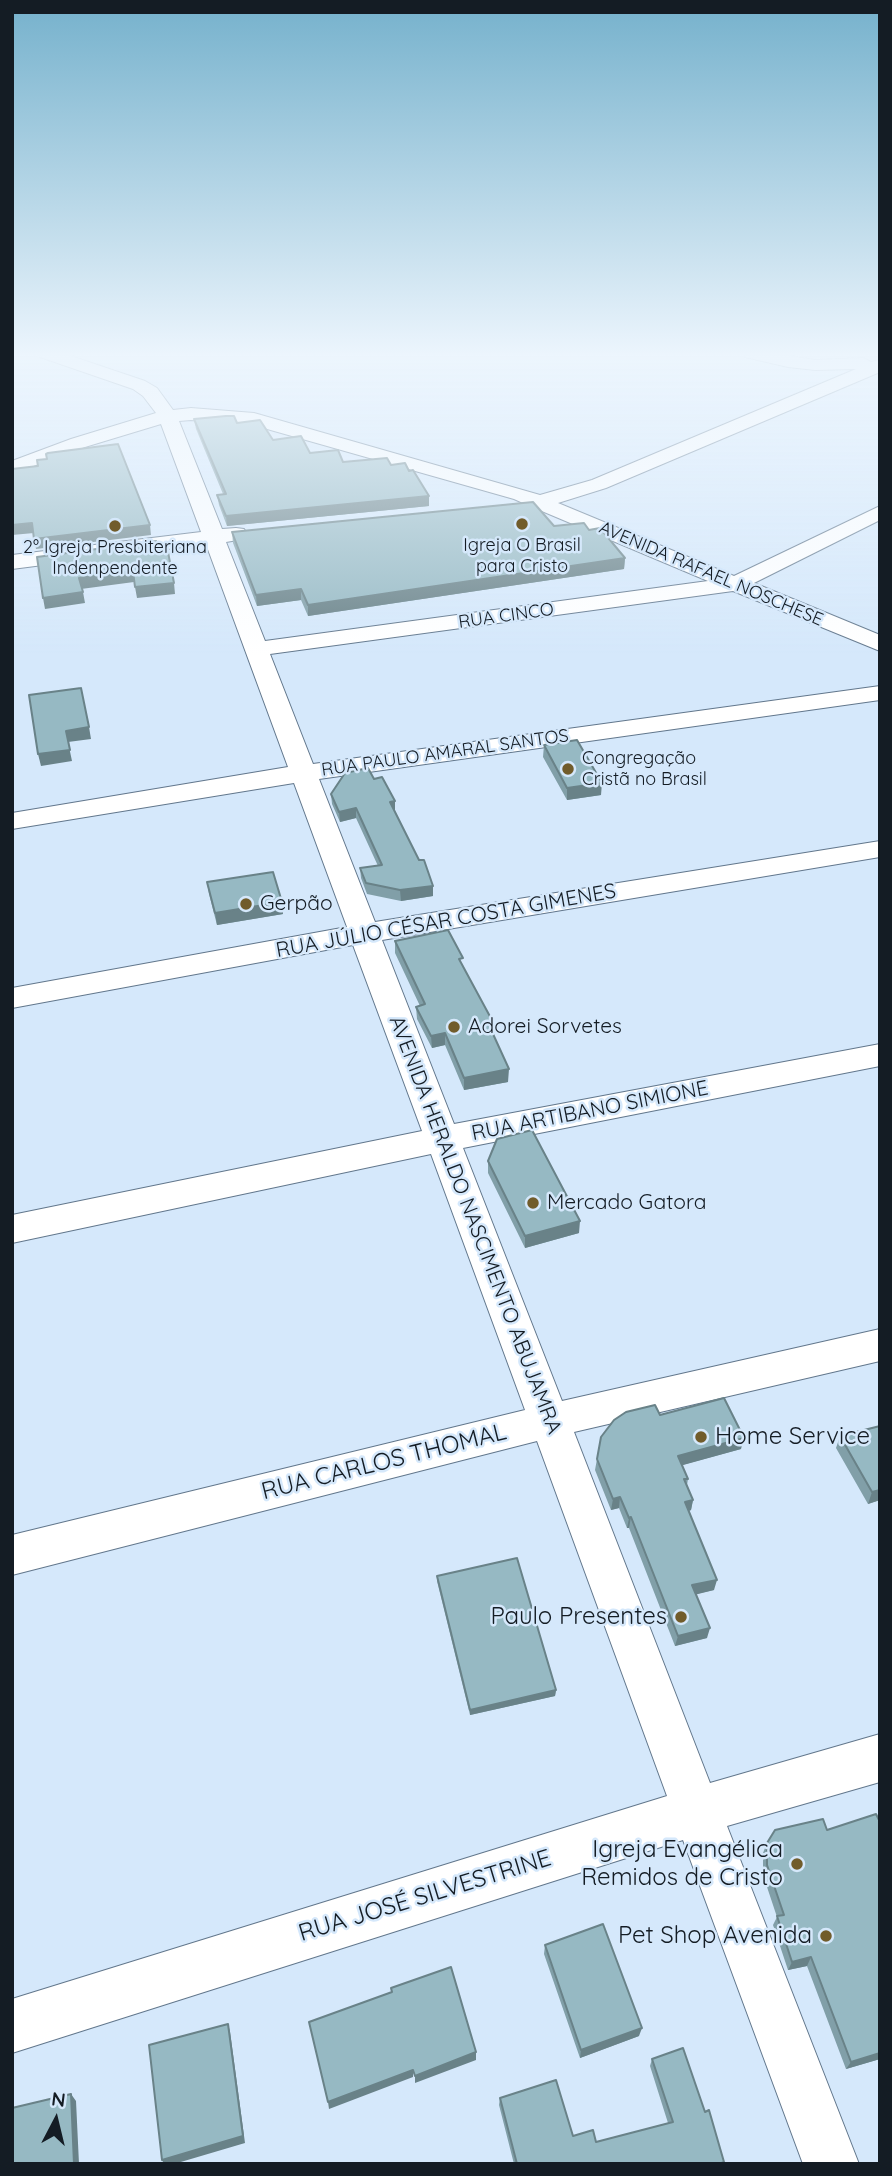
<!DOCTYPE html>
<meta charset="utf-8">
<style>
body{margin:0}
#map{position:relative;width:892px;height:2176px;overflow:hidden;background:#d5e8fb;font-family:Quicksand,sans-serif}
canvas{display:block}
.frame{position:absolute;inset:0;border:14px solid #141c24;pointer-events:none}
.north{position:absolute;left:21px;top:2085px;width:70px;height:70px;-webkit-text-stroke:5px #d5e8fb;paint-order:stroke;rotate:7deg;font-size:19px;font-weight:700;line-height:28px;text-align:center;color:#141c24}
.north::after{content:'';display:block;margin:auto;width:24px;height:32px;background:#141c24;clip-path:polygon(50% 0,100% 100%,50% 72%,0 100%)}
</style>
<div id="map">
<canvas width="892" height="2176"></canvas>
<div class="frame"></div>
<div class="north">N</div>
</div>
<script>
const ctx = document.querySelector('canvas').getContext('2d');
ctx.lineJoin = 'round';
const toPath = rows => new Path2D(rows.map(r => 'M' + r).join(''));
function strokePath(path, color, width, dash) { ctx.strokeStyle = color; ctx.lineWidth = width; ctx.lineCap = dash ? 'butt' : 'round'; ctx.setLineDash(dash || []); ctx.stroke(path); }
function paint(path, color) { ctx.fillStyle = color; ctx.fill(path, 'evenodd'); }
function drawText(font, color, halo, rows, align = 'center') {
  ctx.font = font + ' Quicksand,sans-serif'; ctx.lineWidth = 5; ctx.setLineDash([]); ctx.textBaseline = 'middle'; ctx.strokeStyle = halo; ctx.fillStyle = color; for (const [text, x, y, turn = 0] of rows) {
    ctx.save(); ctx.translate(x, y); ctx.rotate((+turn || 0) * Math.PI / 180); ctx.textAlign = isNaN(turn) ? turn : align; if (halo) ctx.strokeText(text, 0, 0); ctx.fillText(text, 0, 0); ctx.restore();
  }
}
const street = toPath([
 [38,353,62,353,145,381,157,388,173,410,191,408,254,413,540,495,592,480,856,369,815,370,788,367,745,357,743,353,771,353,815,360,863,358,871,362,880,360,880,372,606,488,558,503,734,576,880,506,880,520,754,583,880,635,880,651,733,591,270,654,313,764,880,686,880,700,319,779,375,922,880,841,880,857,382,940,454,1124,880,1044,880,1066,463,1148,562,1401,880,1329,880,1361,574,1432,710,1783,880,1734,880,1782,727,1826,859,2164,803,2164,683,1840,12,2053,12,1999,667,1796,537,1441,12,1575,12,1535,525,1410,431,1154,12,1243,12,1215,422,1131,353,945,12,1008,12,988,347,927,294,783,12,829,12,813,288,767,206,544,12,569,12,555,201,532,161,424,85,447,12,474,12,461,71,439,156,413,143,396,133,389,40,357,38,353],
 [191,420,253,425,514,499,523,503,526,508,537,509,708,581,265,641,226,542,244,539,247,534,244,529,236,528,222,529,179,421,191,420]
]);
strokePath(street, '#62778c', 2);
paint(street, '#fff');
paint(toPath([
 [194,419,237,423,273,440,310,453,343,462,391,465,429,506,227,526,219,505,217,495,223,494,196,429],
 [554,526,589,530,625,558,624,569,308,616,301,600,257,606,233,543,232,532],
 [544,745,601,795,567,800,543,757],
 [374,779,395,811,419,860,433,886,433,896,401,901,367,894,361,878,360,868,378,866,356,818,340,822,332,804,331,794],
 [207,882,283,914,217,925,209,894],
 [395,941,463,966,492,1034,508,1082,464,1090,445,1045,432,1048,417,1019,416,1007,420,1006,395,953],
 [488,1161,579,1233,525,1248,488,1173],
 [660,1415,741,1449,682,1465,688,1479,687,1485,693,1500,691,1510,689,1511,714,1590,696,1594,707,1638,675,1646,629,1528,627,1528,619,1508,611,1510,595,1470,597,1459],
 [880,1426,880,1500,868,1504,836,1448,840,1436],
 [437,1576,556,1690,555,1696,470,1715,437,1581],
 [767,1843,880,2059,846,2069,807,1966,788,1970,773,1925,777,1917,763,1875,763,1853],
 [545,1945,639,2036,580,2058,544,1954],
 [652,2059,724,2164,514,2164,499,2105,500,2098,573,2136,596,2142,668,2123,650,2066]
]), '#819fa8');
paint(toPath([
 [429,496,429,506,227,526,226,516],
 [32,523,34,533,12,535,12,525],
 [150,525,151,535,36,549,34,539],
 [625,558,624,569,308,616,308,605],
 [133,571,134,582,81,589,79,578],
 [174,583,175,594,137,598,135,587],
 [301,589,301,600,257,606,256,595],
 [83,592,85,603,45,609,43,598],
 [89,727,91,739,68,742,72,761,41,766,38,754,66,731],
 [602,783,601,795,567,800,567,788],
 [395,801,395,811,391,813,390,802],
 [356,808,356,818,340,822,339,812],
 [433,886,433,896,401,901,400,890],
 [282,902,283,914,217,925,215,913],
 [493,1022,492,1034,488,1023],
 [445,1033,445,1045,432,1048,431,1036],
 [509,1069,508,1082,464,1090,464,1078],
 [580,1221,579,1233,525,1248,525,1236],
 [744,1438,741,1449,676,1467,678,1456],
 [880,1490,880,1500,868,1504,872,1492],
 [620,1497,619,1508,611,1510,613,1499],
 [693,1500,691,1510,683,1513,685,1502],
 [631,1517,629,1528,627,1528,629,1518],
 [717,1580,714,1590,690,1596,692,1585],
 [710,1628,707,1638,675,1646,678,1636],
 [556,1690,555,1696,470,1715,470,1710],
 [811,1957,807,1966,788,1970,792,1962],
 [228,2024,230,2032,245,2143,174,2164,164,2164,162,2160],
 [642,2028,639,2036,580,2058,581,2050],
 [476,2052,476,2060,415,2083,415,2076],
 [880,2053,880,2059,846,2069,851,2062],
 [413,2070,413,2077,329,2109,328,2102],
 [71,2094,76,2101,79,2164,74,2164]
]), '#698288');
const building = toPath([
 [226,416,234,416,237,423,260,420,273,440,301,436,310,453,338,450,343,462,387,458,391,465,405,463,409,471,413,470,429,496,226,516,217,495,226,494,194,419,226,416],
 [118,444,150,525,34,539,32,523,12,525,12,469,38,466,37,460,47,459,46,454,48,453,118,444],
 [533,502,554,526,584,523,589,530,600,528,625,558,308,605,301,589,256,595,232,532,533,502],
 [156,541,159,553,168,552,174,583,135,587,133,571,79,578,83,592,43,598,37,557,156,541],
 [81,688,89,727,66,731,70,750,38,754,29,695,81,688],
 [577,740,602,783,567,788,544,745,577,740],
 [368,768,374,779,382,777,395,801,390,802,419,860,424,860,433,886,400,890,366,883,360,868,382,865,356,808,339,812,331,794,345,773,368,768],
 [273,872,282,902,215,913,207,882,273,872],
 [448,930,463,958,459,959,493,1022,488,1023,509,1069,464,1078,445,1033,431,1036,416,1007,425,1004,395,941,448,930],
 [532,1130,580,1221,525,1236,488,1161,497,1139,532,1130],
 [724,1398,744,1438,678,1456,688,1479,684,1479,693,1500,685,1502,717,1580,692,1585,710,1628,678,1636,631,1517,629,1518,620,1497,613,1499,597,1459,601,1437,614,1420,626,1412,655,1405,660,1415,724,1398],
 [880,1426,880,1490,872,1492,840,1436,880,1426],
 [517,1558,556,1690,470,1710,437,1576,517,1558],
 [876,1814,880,1822,880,2053,851,2062,811,1957,792,1962,777,1916,784,1915,767,1865,767,1843,775,1830,823,1819,827,1830,876,1814],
 [603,1924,642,2028,581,2050,545,1945,603,1924],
 [451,1967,476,2052,415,2076,413,2070,328,2102,309,2022,392,1992,391,1988,451,1967],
 [228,2024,243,2136,162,2160,149,2045,228,2024],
 [683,2048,705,2112,709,2110,724,2162,719,2164,517,2164,500,2098,556,2080,573,2136,593,2130,596,2142,673,2122,652,2059,683,2048],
 [71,2094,74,2164,12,2164,12,2108,71,2094]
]);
paint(building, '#96b9c3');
strokePath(building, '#698288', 2);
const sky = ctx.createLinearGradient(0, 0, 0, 657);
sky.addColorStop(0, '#75b1cc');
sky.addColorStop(0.54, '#ecf5fd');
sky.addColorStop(1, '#ecf5fd00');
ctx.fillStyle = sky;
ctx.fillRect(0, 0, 892, 657);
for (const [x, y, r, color] of [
 [522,524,7,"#715c2b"],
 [115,526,7,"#715c2b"],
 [568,769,7,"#715c2b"],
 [246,904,7,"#715c2b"],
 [454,1027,7,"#715c2b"],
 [533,1203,7,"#715c2b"],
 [701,1437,7,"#715c2b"],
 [681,1617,7,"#715c2b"],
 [797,1864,7,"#715c2b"],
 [826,1936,7,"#715c2b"]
]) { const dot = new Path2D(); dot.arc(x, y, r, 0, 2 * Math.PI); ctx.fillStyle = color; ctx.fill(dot); strokePath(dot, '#d5e8fb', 2.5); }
drawText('18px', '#141c24', '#d5e8fb', [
 ["Igreja O Brasil",522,546],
 ["para Cristo",522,567],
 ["2° Igreja Presbiteriana",115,548],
 ["Indenpendente",115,569],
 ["Congregação",582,759,"left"],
 ["Cristã no Brasil",582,780,"left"]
]);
drawText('18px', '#141c24', '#d5e8fb', [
 ["AVENIDA RAFAEL NOSCHESE",711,574,23],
 ["RUA CINCO",506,616,-8],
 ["RUA PAULO AMARAL SANTOS",445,753,-8]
]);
drawText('21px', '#141c24', '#d5e8fb', [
 ["Gerpão",260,904],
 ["Adorei Sorvetes",468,1027],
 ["Mercado Gatora",547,1203]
], 'left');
drawText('21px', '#141c24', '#d5e8fb', [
 ["RUA JÚLIO CÉSAR COSTA GIMENES",446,921,-10],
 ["RUA ARTIBANO SIMIONE",590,1111,-11],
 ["AVENIDA HERALDO NASCIMENTO ABUJAMRA",475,1225,69]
]);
drawText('24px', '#141c24', '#d5e8fb', [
 ["Home Service",715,1437,"left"],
 ["Paulo Presentes",667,1617],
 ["Igreja Evangélica",783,1850],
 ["Remidos de Cristo",783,1878],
 ["Pet Shop Avenida",812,1936]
], 'right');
drawText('24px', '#141c24', '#d5e8fb', [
 ["RUA CARLOS THOMAL",384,1462,-14],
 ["RUA JOSÉ SILVESTRINE",425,1896,-17]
]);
</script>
